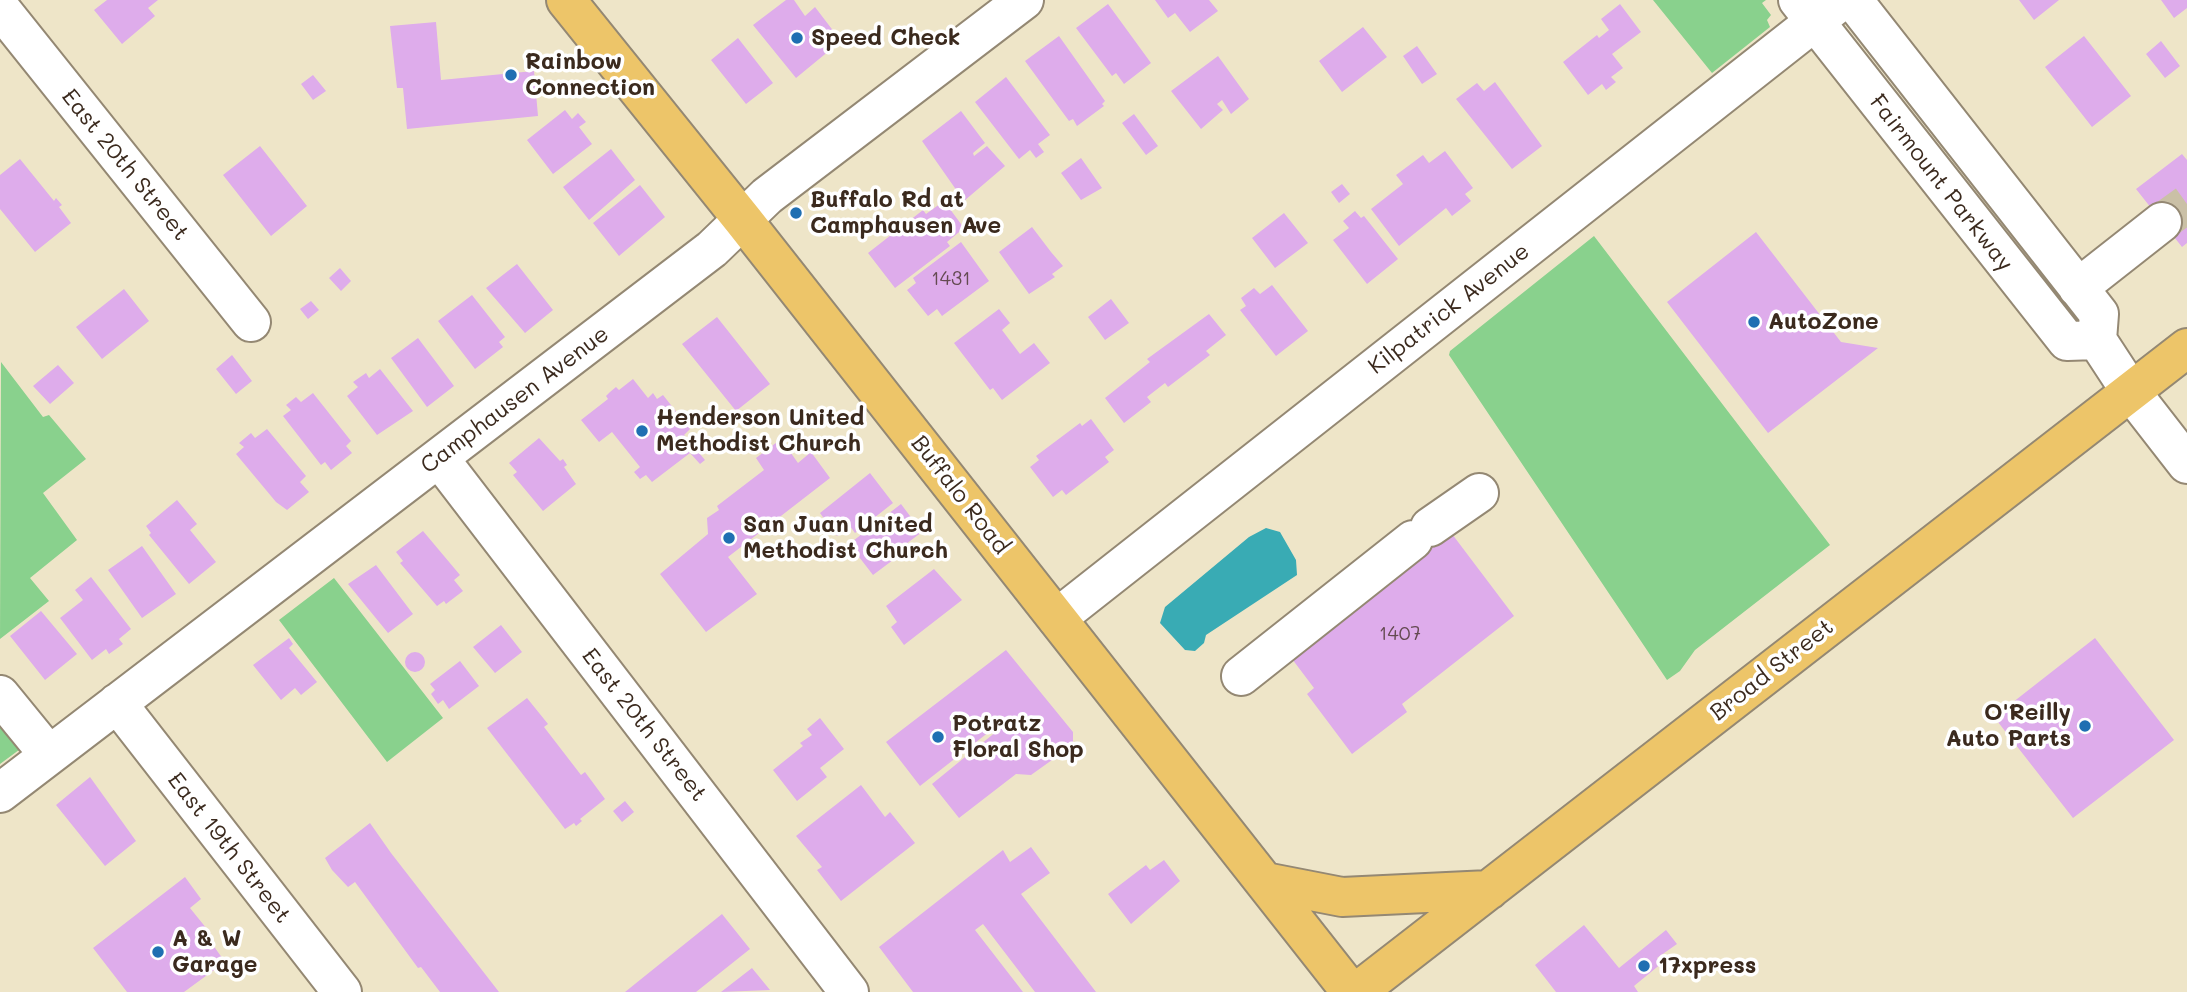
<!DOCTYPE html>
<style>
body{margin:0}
canvas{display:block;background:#eee5c8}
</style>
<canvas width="2187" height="992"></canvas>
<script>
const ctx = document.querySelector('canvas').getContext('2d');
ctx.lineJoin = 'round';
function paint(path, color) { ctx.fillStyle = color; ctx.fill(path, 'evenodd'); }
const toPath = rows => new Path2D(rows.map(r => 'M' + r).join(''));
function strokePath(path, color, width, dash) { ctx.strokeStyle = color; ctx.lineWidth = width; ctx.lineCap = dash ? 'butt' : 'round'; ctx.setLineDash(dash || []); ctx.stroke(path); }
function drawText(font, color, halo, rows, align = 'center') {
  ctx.font = font + ' Mali,sans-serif'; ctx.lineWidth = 7; ctx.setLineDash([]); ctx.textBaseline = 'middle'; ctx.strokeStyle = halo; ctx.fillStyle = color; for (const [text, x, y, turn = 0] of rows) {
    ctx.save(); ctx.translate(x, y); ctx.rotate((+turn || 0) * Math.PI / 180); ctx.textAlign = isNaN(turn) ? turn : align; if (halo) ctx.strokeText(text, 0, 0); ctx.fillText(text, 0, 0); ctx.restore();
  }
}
paint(toPath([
 [1653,0,1766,0,1762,3,1771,15,1767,20,1770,27,1712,73],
 [1594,236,1830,545,1695,650,1680,671,1667,680,1449,355,1450,351],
 [1,362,43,417,49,415,86,459,43,493,77,540,30,578,49,601,0,639],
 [334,578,443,718,387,762,279,620],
 [0,711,27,744,0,764]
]), '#89d18d');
paint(toPath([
 [1266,528,1280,532,1296,560,1297,575,1206,635,1204,643,1195,651,1185,650,1160,623,1165,607,1249,537]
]), '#39abb4');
paint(toPath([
 [107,0,158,0,148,8,155,16,122,44,94,10],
 [786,0,794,0,805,16,815,7,841,41,796,78,753,25],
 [1155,0,1209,0,1218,11,1190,32,1175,13,1168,18],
 [2019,0,2059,0,2034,20],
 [2161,0,2187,0,2187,8,2174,18],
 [1108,4,1151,63,1124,84,1116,73,1112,76,1076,28],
 [1620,4,1641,32,1612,54,1623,68,1611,77,1616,82,1606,90,1602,84,1588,95,1563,62,1597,35,1599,38,1609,30,1601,19],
 [436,22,441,80,534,71,538,116,407,129,403,88,397,88,390,26],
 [1363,27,1387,57,1342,92,1319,61],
 [1059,36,1105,101,1102,104,1104,106,1077,126,1073,119,1069,121,1025,61],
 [2084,36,2131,96,2092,127,2045,67],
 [738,38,773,83,746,104,711,60],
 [2161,41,2180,66,2165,78,2146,54],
 [1417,46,1437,74,1422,84,1403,56],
 [1218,56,1249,99,1231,114,1222,100,1217,104,1223,110,1201,129,1171,91],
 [313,75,326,91,313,100,301,84],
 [1006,77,1050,135,1038,144,1044,152,1036,158,1030,150,1019,159,975,102],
 [1495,82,1542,146,1512,169,1456,99,1477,83,1484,91],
 [565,110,572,119,578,113,586,122,579,127,592,144,553,174,527,140],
 [961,111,985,143,973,153,974,156,987,146,1005,166,964,201,922,141],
 [1134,114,1158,146,1146,155,1122,123],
 [260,146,307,206,271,236,223,175],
 [611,149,635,180,589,220,563,187],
 [1445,151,1473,188,1465,194,1471,201,1452,216,1446,208,1399,246,1371,209,1403,184,1396,175,1423,155,1429,163],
 [2182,154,2187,160,2187,243,2182,247,2136,189],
 [1081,158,1102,188,1081,200,1061,173],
 [20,159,54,201,56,198,62,205,59,207,71,223,35,252,0,209,0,175],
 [1342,184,1350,194,1339,203,1331,192],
 [640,185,665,217,619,256,593,223],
 [944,201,964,228,947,242,950,246,895,288,868,253,923,210,926,214],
 [1355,211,1361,218,1364,216,1398,259,1367,284,1333,240,1349,228,1343,221],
 [1284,213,1308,243,1275,268,1252,238],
 [1032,227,1051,252,1041,262,1051,252,1063,266,1052,274,1055,277,1029,294,999,252],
 [1756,232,1841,342,1878,348,1768,433,1667,302],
 [961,242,989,281,942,316,937,309,928,316,907,290,916,283,913,278],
 [517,264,553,310,525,333,486,288],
 [340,268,351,281,341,291,329,278],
 [1272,285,1308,331,1276,356,1240,310,1246,306,1241,298,1254,288,1260,294],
 [124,289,149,321,102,359,76,327],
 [472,295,505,337,499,342,503,347,475,369,438,321],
 [1111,299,1129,323,1105,340,1088,317],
 [311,301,319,310,308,319,300,309],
 [999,309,1010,323,1002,330,1020,354,1034,343,1050,363,1002,400,993,388,990,390,954,343],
 [1209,314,1226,335,1206,351,1210,355,1168,387,1165,383,1147,397,1151,402,1124,423,1105,398,1150,362,1147,359],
 [717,317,770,384,736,411,682,344],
 [418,338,454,386,427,407,391,358],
 [232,355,252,381,236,394,216,369],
 [58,365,74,383,50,404,33,386],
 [380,369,413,411,377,435,347,396,358,387,353,382,366,373,369,378],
 [633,379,648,398,653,393,657,399,663,395,690,429,684,435,705,460,700,464,690,453,652,482,646,475,640,479,634,472,640,467,612,432,599,442,581,420,608,399,606,396,610,392,616,387,619,390],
 [313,393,351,441,346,446,352,453,331,470,325,462,321,465,283,416,291,410,286,405,296,397,301,402],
 [1091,419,1114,450,1105,457,1109,462,1066,495,1062,490,1053,497,1030,467,1039,460,1036,456,1080,423,1082,426],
 [267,429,306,476,300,482,309,492,287,510,276,502,236,454,244,447,239,443,251,433,255,438],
 [539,438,560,461,563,459,567,465,564,467,576,484,543,511,513,475,517,472,509,463],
 [781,439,798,463,811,452,830,478,728,557,757,594,706,632,660,574,708,534,707,518,719,510,717,506,764,470,756,458],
 [870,473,893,503,855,533,850,526,837,536,820,513],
 [177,500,197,524,190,530,216,562,189,584,149,535,151,533,146,526],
 [901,504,922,532,906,544,909,548,873,575,849,544],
 [1446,526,1514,616,1402,704,1407,712,1352,754,1307,694,1314,688,1286,651],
 [423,531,460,575,454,580,463,591,446,604,444,601,437,606,400,563,403,561,396,552],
 [142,546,176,594,142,618,108,570],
 [376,565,413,614,388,633,348,584],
 [934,569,962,600,904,645,891,627,897,622,886,606],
 [91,577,131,629,119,639,123,644,109,654,106,649,92,660,60,618,83,600,75,590],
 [41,611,77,654,45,680,10,636],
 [501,625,522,652,495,673,473,647],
 [289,638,293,644,289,648,317,682,301,695,295,688,281,700,253,665],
 [2095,638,2174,740,2073,818,1994,717],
 [1006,650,1073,732,1073,745,1031,775,1016,774,959,818,932,784,997,731,994,728,920,786,886,742],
 '405 662a10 10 0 1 1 20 0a10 10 0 1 1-20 0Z',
 [460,661,479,686,449,709,443,700,438,704,431,694,435,690,430,684],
 [527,698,548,724,544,727,581,775,585,772,605,799,580,819,582,821,576,826,574,823,565,829,487,728],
 [820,718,844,749,820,768,827,777,797,801,773,770,803,746,800,743,812,735,807,729],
 [90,777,136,841,105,866,56,805],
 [861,785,885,817,890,812,915,843,841,901,817,870,822,867,796,836],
 [625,801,634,812,622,822,613,811],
 [370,823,391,853,499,992,440,992,421,967,418,968,355,882,348,887,332,870,325,858],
 [1031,847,1050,873,1021,894,1096,992,1035,992,983,924,975,930,1023,992,913,992,879,947,1003,850,1010,862],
 [1164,860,1180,881,1131,924,1108,894,1146,865,1150,870],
 [185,877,201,899,190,908,211,934,208,938,225,962,184,992,127,992,93,948],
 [722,914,750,949,696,992,625,992],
 [1584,925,1619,968,1666,930,1677,944,1657,958,1662,963,1634,986,1638,992,1556,992,1535,965],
 [752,968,770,990,721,992]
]), '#deaceb');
strokePath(toPath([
 [2162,222,2187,204]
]), '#cac0a6', 38, [38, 19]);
const minor = toPath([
 [1798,0,2067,341,2097,340,2099,314,1853,0],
 [0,8,251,322],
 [2078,288,2162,222],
 [2097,340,2131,392,2187,464],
 [439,458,849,992],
 [1430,527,1479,493],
 [1057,618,1842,0],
 [1241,676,1413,540],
 [0,695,49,755],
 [117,703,342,992],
 [0,793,712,249,767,196,1024,0]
]);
const major = toPath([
 [566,0,743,220,1351,992],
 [1265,882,1342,897,1489,890],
 [1357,992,2187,348]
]);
strokePath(minor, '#948873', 42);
strokePath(major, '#948873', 42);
strokePath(minor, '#fff', 38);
strokePath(major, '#edc569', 38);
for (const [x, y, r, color] of [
 [797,38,7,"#1f6fb2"],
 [511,75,7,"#1f6fb2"],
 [796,213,7,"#1f6fb2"],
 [1754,322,7,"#1f6fb2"],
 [642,431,7,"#1f6fb2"],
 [729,538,7,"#1f6fb2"],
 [2085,726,7,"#1f6fb2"],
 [938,737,7,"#1f6fb2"],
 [158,952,7,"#1f6fb2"],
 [1644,966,7,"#1f6fb2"]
]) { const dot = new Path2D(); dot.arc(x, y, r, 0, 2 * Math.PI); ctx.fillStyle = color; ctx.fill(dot); strokePath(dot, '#fff', 2.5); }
drawText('19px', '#644a51', null, [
 ["1431",951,279],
 ["1407",1400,634]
]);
drawText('bold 23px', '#3b2a1e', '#fff', [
 ["Speed Check",811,38],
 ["Rainbow",525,62],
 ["Connection",525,88],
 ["Buffalo Rd at",810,200],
 ["Camphausen Ave",810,226],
 ["AutoZone",1768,322],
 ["Henderson United",656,418],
 ["Methodist Church",656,444],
 ["San Juan United",743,525],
 ["Methodist Church",743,551],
 ["O'Reilly",2071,713,"right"],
 ["Auto Parts",2071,739,"right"],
 ["Potratz",952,724],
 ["Floral Shop",952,750],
 ["A & W",172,939],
 ["Garage",172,965],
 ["17xpress",1658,966]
], 'left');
drawText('23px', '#3b2a1e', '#fff', [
 ["East 20th Street",125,165,51],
 ["Fairmount Parkway",1941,183,52],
 ["Kilpatrick Avenue",1449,309,-38],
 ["Camphausen Avenue",515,400,-37],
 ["Buffalo Road",960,495,52],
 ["Broad Street",1772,670,-38],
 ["East 20th Street",644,725,52],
 ["East 19th Street",229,848,52]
]);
</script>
